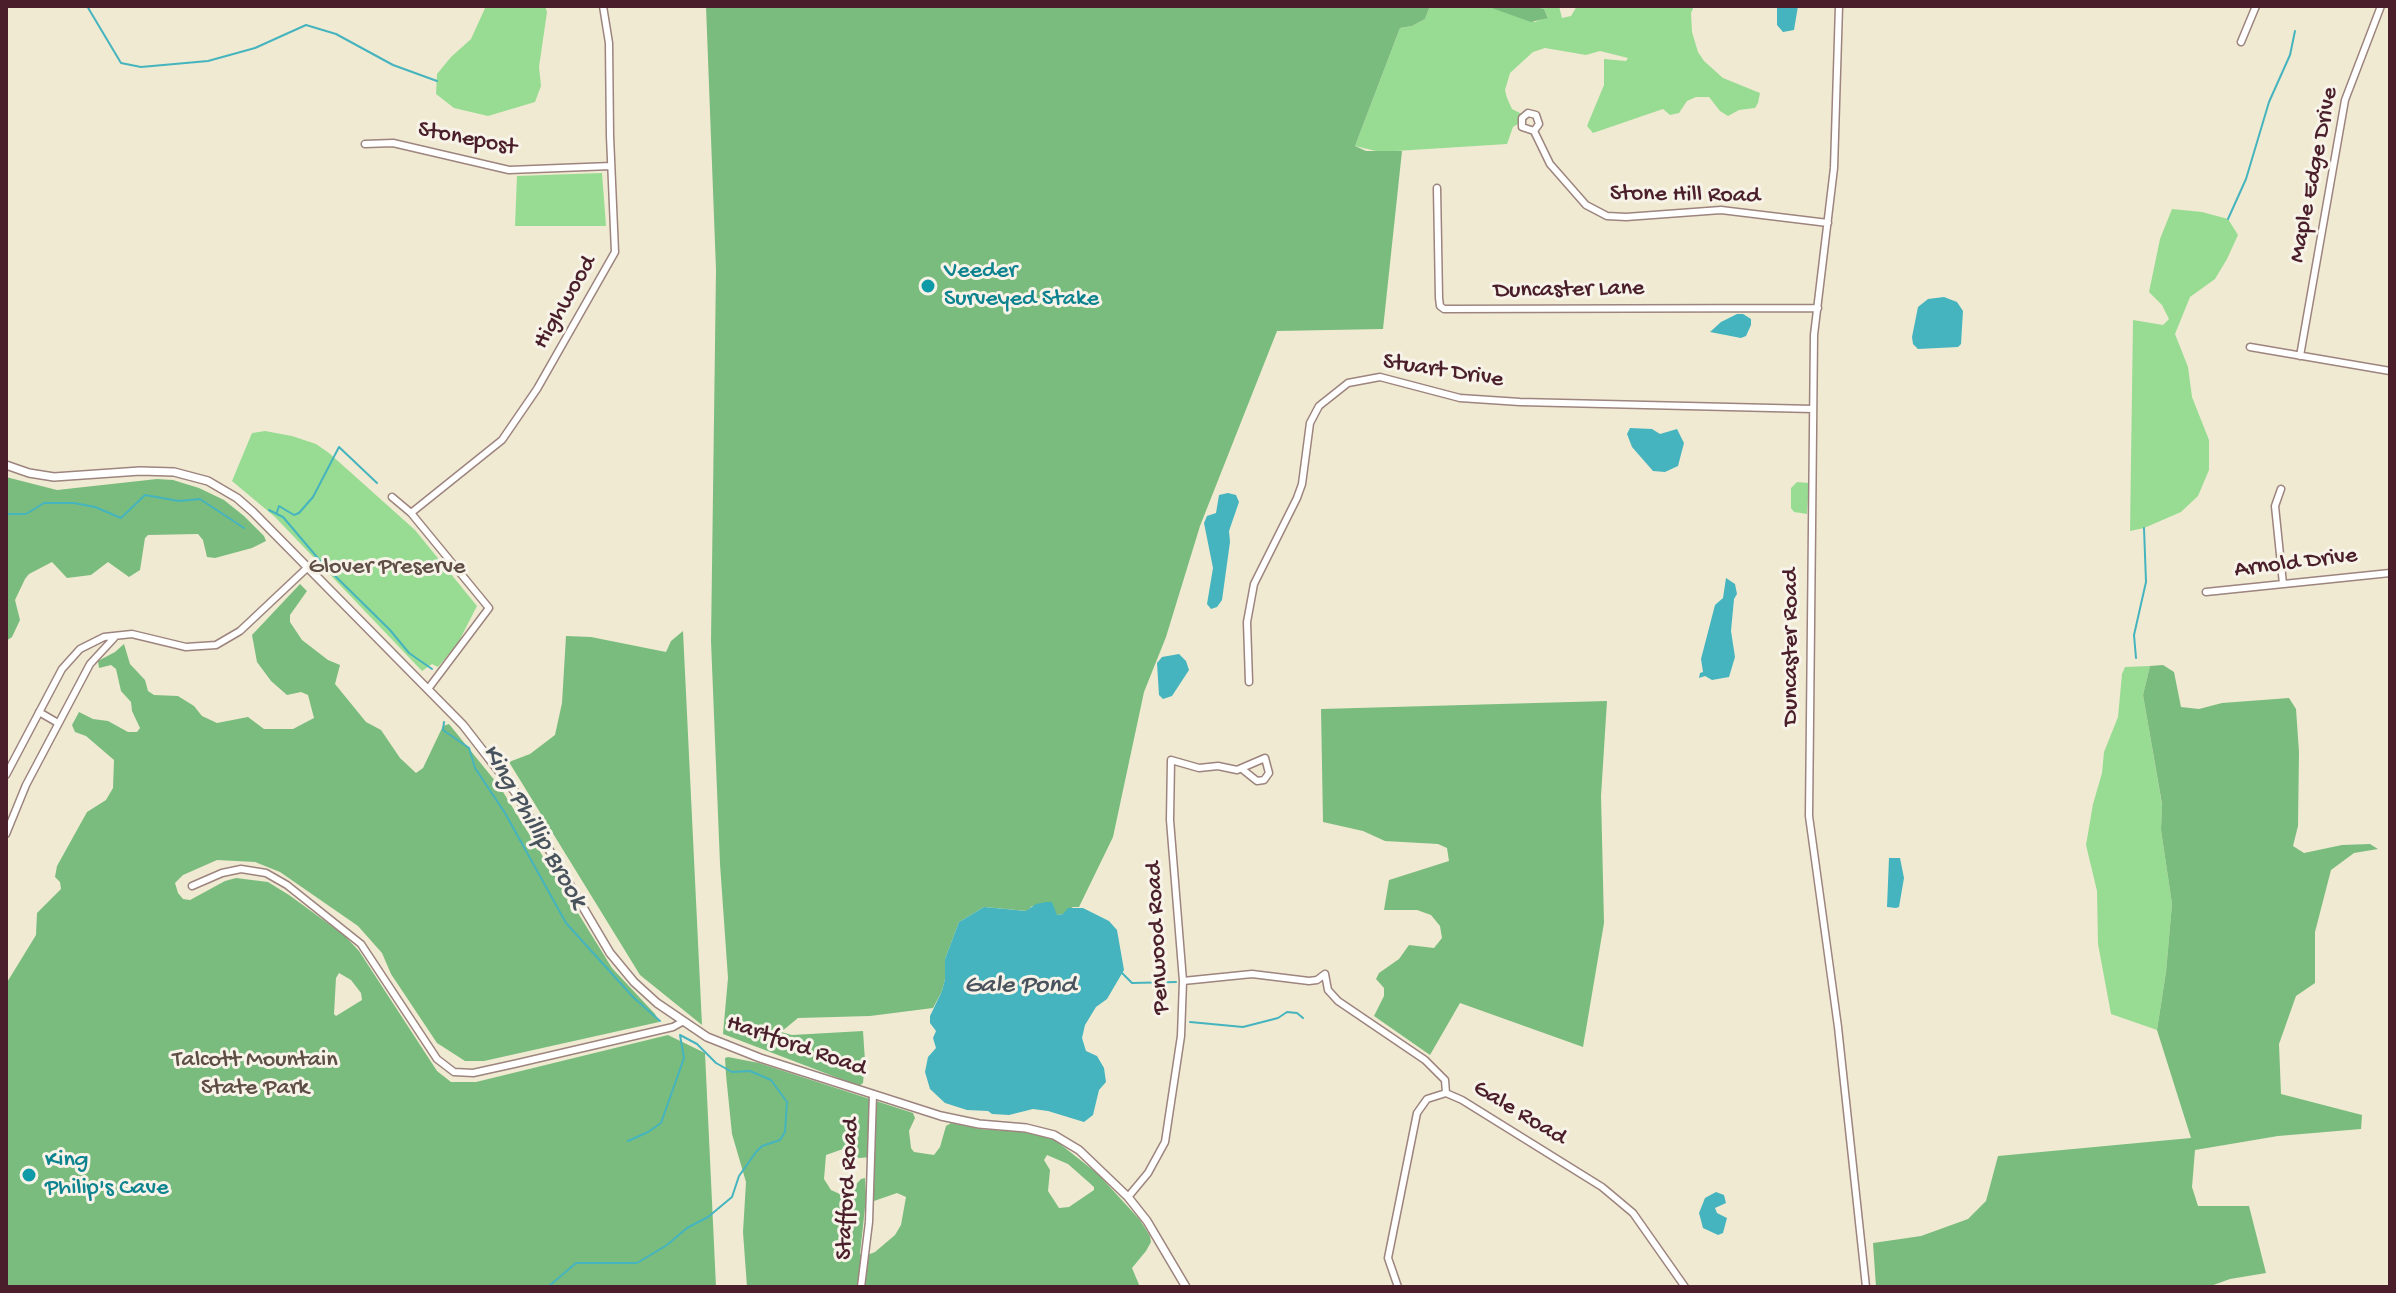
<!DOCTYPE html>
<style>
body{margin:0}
#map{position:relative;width:2396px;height:1293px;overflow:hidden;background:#f0ead2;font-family:"Gochi Hand",sans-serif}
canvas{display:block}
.frame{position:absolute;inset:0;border:8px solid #4a1f2b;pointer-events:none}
</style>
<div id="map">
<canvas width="2396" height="1293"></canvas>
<div class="frame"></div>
</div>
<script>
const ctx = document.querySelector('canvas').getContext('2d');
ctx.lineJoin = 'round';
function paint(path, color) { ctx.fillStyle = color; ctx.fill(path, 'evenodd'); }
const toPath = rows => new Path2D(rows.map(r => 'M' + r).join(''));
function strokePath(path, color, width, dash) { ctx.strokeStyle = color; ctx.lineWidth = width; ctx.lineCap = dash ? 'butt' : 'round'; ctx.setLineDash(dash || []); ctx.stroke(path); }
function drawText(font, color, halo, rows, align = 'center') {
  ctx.font = font + ' "Gochi Hand",sans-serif'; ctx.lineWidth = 6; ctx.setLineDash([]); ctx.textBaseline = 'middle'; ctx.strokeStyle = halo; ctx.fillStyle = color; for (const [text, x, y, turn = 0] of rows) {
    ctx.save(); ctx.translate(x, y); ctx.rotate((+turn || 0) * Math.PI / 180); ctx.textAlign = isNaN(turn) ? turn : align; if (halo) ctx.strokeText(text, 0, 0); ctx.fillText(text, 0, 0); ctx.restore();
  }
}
paint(toPath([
 [486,6,545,6,547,12,539,67,541,86,535,102,488,116,454,108,436,94,437,74,451,57,471,39],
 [1430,6,1486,6,1535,22,1548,17,1544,9,1532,6,1559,6,1562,18,1571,16,1577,6,1694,6,1691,13,1692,32,1698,52,1704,61,1723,78,1760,93,1758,103,1755,108,1739,110,1728,116,1720,111,1709,97,1696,97,1687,101,1679,113,1670,115,1663,109,1593,133,1587,126,1604,85,1604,59,1626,61,1628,58,1600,51,1586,55,1545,48,1533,52,1510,73,1505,90,1507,98,1512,109,1524,115,1521,122,1513,127,1507,144,1380,152,1355,146,1400,28,1412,26,1425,19],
 [602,173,606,226,515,226,517,176],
 [2172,209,2202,212,2228,219,2238,235,2227,259,2215,279,2190,297,2175,334,2188,367,2192,397,2209,440,2209,470,2198,496,2181,512,2144,528,2130,531,2133,320,2163,325,2169,319,2162,305,2149,292,2160,239],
 [265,431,292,436,316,444,329,453,415,530,477,606,458,643,438,667,432,664,422,671,275,517,232,481,252,433],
 [1797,482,1809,483,1807,514,1794,512,1791,508,1791,488],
 [2150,666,2143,695,2162,805,2161,830,2172,904,2166,972,2157,1030,2111,1014,2098,944,2097,891,2086,845,2093,804,2102,773,2104,752,2118,717,2122,674,2125,667]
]), '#98dc94');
paint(toPath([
 [706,6,1430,6,1425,19,1412,26,1400,28,1355,146,1366,151,1402,151,1383,329,1277,331,1200,526,1166,637,1144,692,1113,837,1079,907,1073,907,1063,914,1057,915,1032,906,1027,911,984,907,959,922,945,959,945,979,942,991,933,1008,870,1016,798,1018,781,1032,792,1035,863,1031,865,1061,863,1083,859,1086,723,1034,728,978,720,864,711,641,716,270],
 [1486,6,1532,6,1544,9,1548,18,1531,22],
 [6,477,57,490,157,479,173,480,199,488,224,500,244,516,264,536,266,541,252,548,215,558,207,557,203,540,198,534,148,535,145,538,140,570,129,577,108,562,91,575,67,578,52,562,29,574,25,579,15,600,20,620,12,637,6,641],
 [300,584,307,591,290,615,290,622,302,640,328,660,340,665,335,684,366,722,381,730,400,758,416,773,423,768,443,726,449,724,500,787,612,968,655,1014,659,1022,484,1061,465,1061,437,1043,391,974,382,953,358,926,280,872,255,862,217,860,183,875,175,883,178,893,183,899,190,900,225,881,236,878,268,882,289,895,344,935,359,951,437,1071,451,1082,476,1082,668,1035,705,1053,716,1287,6,1287,6,984,36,935,37,913,61,889,60,882,55,877,57,866,87,812,106,800,113,788,114,760,86,736,75,732,72,725,79,712,93,719,108,721,128,732,137,732,140,728,132,711,131,702,121,691,116,669,111,665,99,668,98,661,115,652,124,644,130,664,145,680,148,691,154,695,178,696,194,706,202,716,217,723,248,717,264,729,293,729,314,718,308,695,301,692,287,695,271,681,257,662,252,635],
 [339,973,351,980,361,993,362,1000,336,1016,334,1014,336,978],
 [683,631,702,1025,640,975,509,762,530,754,555,735,562,703,566,636,591,637,666,652,671,641],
 [2163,665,2174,672,2181,707,2199,709,2222,703,2289,698,2296,709,2299,752,2298,826,2293,846,2304,853,2342,845,2370,844,2378,849,2354,853,2331,870,2315,932,2315,983,2296,996,2279,1044,2281,1094,2362,1115,2361,1129,2278,1136,2195,1150,2192,1187,2198,1206,2249,1206,2266,1273,2230,1279,2208,1287,1876,1287,1873,1243,1921,1236,1968,1219,1986,1201,1998,1156,2191,1138,2157,1030,2166,972,2172,904,2161,830,2162,804,2143,695,2150,666],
 [1607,701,1601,796,1604,923,1583,1047,1460,1003,1430,1055,1374,1016,1384,996,1384,988,1376,979,1379,973,1399,959,1409,945,1434,948,1442,938,1440,926,1431,915,1417,910,1384,910,1389,880,1449,861,1447,848,1438,844,1385,841,1363,831,1323,822,1321,709],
 [728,1057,759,1063,913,1113,915,1118,909,1131,911,1148,914,1152,934,1155,940,1147,946,1126,951,1123,980,1129,1033,1133,1055,1140,1098,1174,1140,1220,1150,1236,1151,1242,1146,1251,1132,1268,1140,1287,747,1287,743,1232,746,1182,732,1134,726,1075,725,1058],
 [843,1149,859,1158,872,1157,874,1164,874,1201,897,1193,906,1197,901,1225,895,1235,875,1252,865,1256,860,1254,866,1198,865,1178,861,1179,846,1195,842,1195,831,1190,824,1179,826,1155],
 [1047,1155,1068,1164,1094,1187,1094,1190,1069,1207,1059,1208,1048,1191,1050,1170,1044,1160]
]), '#7abc7e');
paint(toPath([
 [1777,6,1798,6,1794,30,1783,32,1777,25],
 [1944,297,1957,302,1963,311,1961,344,1958,347,1918,349,1913,344,1912,337,1918,307,1928,299],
 [1737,314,1743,314,1751,319,1751,325,1746,336,1741,338,1710,332,1721,322],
 [1630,428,1652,429,1660,434,1677,429,1684,443,1678,466,1665,472,1653,471,1632,447,1627,434],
 [1228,493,1236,495,1239,502,1229,531,1230,542,1222,600,1217,607,1211,609,1207,604,1213,568,1204,523,1207,516,1216,513,1219,495],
 [1726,578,1735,584,1737,594,1734,599,1731,631,1735,657,1729,677,1712,680,1705,676,1699,678,1700,673,1703,672,1701,659,1715,605,1723,598],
 [1179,654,1186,661,1189,670,1172,696,1163,699,1159,695,1157,663,1162,657],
 [1889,858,1900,858,1904,878,1899,907,1896,908,1887,907],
 [1046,902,1052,902,1057,915,1063,914,1068,908,1083,908,1109,921,1117,930,1124,970,1107,999,1096,1007,1085,1025,1082,1038,1086,1051,1097,1056,1104,1068,1106,1082,1099,1090,1093,1115,1084,1122,1048,1111,1033,1109,1009,1115,992,1114,988,1111,967,1110,945,1103,930,1089,925,1072,928,1057,936,1048,933,1038,936,1031,930,1023,930,1016,942,991,945,979,945,959,959,922,984,907,1026,911,1036,904],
 [1716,1192,1724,1195,1726,1203,1715,1208,1717,1213,1727,1218,1723,1233,1718,1235,1703,1228,1699,1213,1705,1198]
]), '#45b4be');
strokePath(toPath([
 [87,6,121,63,141,67,208,61,255,48,306,25,336,34,393,65,437,81],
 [2228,219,2246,179,2269,102,2290,55,2295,31],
 [269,510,283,517,322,563,390,630,409,653,432,669],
 [277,512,279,506,294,515,299,513,313,497,339,447,377,483],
 [6,514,26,514,44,503,74,503,95,507,121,518,145,495,179,501,200,499,244,528],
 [2136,658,2134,635,2146,582,2144,528],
 [444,722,443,730,469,748,475,768,505,813,566,923,633,997,660,1021],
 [1122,973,1132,983,1176,982],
 [1190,1022,1243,1027,1278,1018,1287,1012,1297,1013,1303,1018],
 [628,1141,648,1132,661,1123,684,1058,680,1035],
 [548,1287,576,1263,637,1263,667,1245,687,1228,708,1217,732,1197,739,1176,756,1152,762,1146,780,1140,785,1132,787,1102,771,1080,750,1071,732,1072,716,1063,697,1044,680,1035]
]), '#45b4be', 2);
const minor = toPath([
 [1839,6,1834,168,1814,335,1809,816,1838,1027,1866,1287],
 [2241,42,2256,6],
 [1534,131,1522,127,1522,118,1528,113,1536,115,1539,124,1534,131,1550,164,1586,205,1607,216,1626,217,1721,210,1828,223],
 [365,144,393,143,509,170,611,166],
 [1437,188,1439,298,1440,306,1444,309,1818,308],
 [2250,347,2390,371],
 [2300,356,2345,100,2381,6],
 [2281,489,2275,506,2283,584],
 [392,497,411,513,489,608,428,689],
 [411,513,502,440,537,389,615,252,610,136,609,43,603,6],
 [2206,592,2390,573],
 [1249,682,1247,622,1254,584,1297,498,1302,484,1310,423,1319,406,1348,383,1380,377,1460,398,1520,402,1813,409],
 [39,712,58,723],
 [6,775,62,669,80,649,104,637,132,634,186,647,216,645,240,631,308,567],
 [6,834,26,785,90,664,115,637],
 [192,886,222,873,241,869,266,873,287,885,361,944,437,1059,454,1072,473,1073,514,1064,673,1027,682,1022],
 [1183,981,1252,974,1309,981,1317,980,1325,974,1328,990,1338,1001,1425,1060,1445,1080,1446,1093],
 [1128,1197,1148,1173,1165,1142,1181,1036,1183,981,1170,820,1171,760,1199,768,1218,766,1237,770,1265,758,1269,773,1264,780,1257,781,1242,769],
 [861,1287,869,1222,873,1094],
 [1398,1287,1388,1258,1417,1113,1427,1099,1446,1093,1462,1100,1602,1187,1633,1213,1685,1287]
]);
const major = toPath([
 [6,465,29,473,54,477,140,471,174,472,208,481,237,498,253,512,463,725,515,792,610,953,634,982,657,1003,707,1037,760,1058,941,1116,979,1124,1026,1128,1054,1135,1079,1150,1128,1197,1147,1221,1186,1287]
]);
strokePath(minor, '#9d847e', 9);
strokePath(major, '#9d847e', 10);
strokePath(minor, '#fff', 6);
strokePath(major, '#fff', 7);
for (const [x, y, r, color] of [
 [928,286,8,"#0f9aa8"],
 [29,1175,8,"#0f9aa8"]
]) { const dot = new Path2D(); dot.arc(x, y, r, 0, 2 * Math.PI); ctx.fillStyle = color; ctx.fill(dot); strokePath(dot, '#f7f3e8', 3); }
drawText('24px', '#4a1f2b', '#f7f3e8', [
 ["Stonepost",467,140,11],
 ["Maple Edge Drive",2315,175,-79],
 ["Stone Hill Road",1685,196,1],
 ["Duncaster Lane",1569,291,-1],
 ["Highwood",566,303,-60],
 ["Stuart Drive",1443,372,9],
 ["Arnold Drive",2296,564,-7],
 ["Duncaster Road",1792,647,-90],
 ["Penwood Road",1159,938,-93],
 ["Hartford Road",796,1047,19],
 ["Gale Road",1519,1114,31],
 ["Stafford Road",849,1189,-87]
]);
drawText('24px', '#0d838f', '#f7f3e8', [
 ["Veeder",944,272],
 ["Surveyed Stake",944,300],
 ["King",45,1161],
 ["Philip's Cave",45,1189]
], 'left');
drawText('24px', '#5e4e45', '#f7f3e8', [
 ["Glover Preserve",387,568],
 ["Talcott Mountain",255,1061],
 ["State Park",255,1089]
]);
drawText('italic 26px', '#48535e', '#f7f3e8', [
 ["King Phillip Brook",533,827,60],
 ["Gale Pond",1020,987]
]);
</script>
